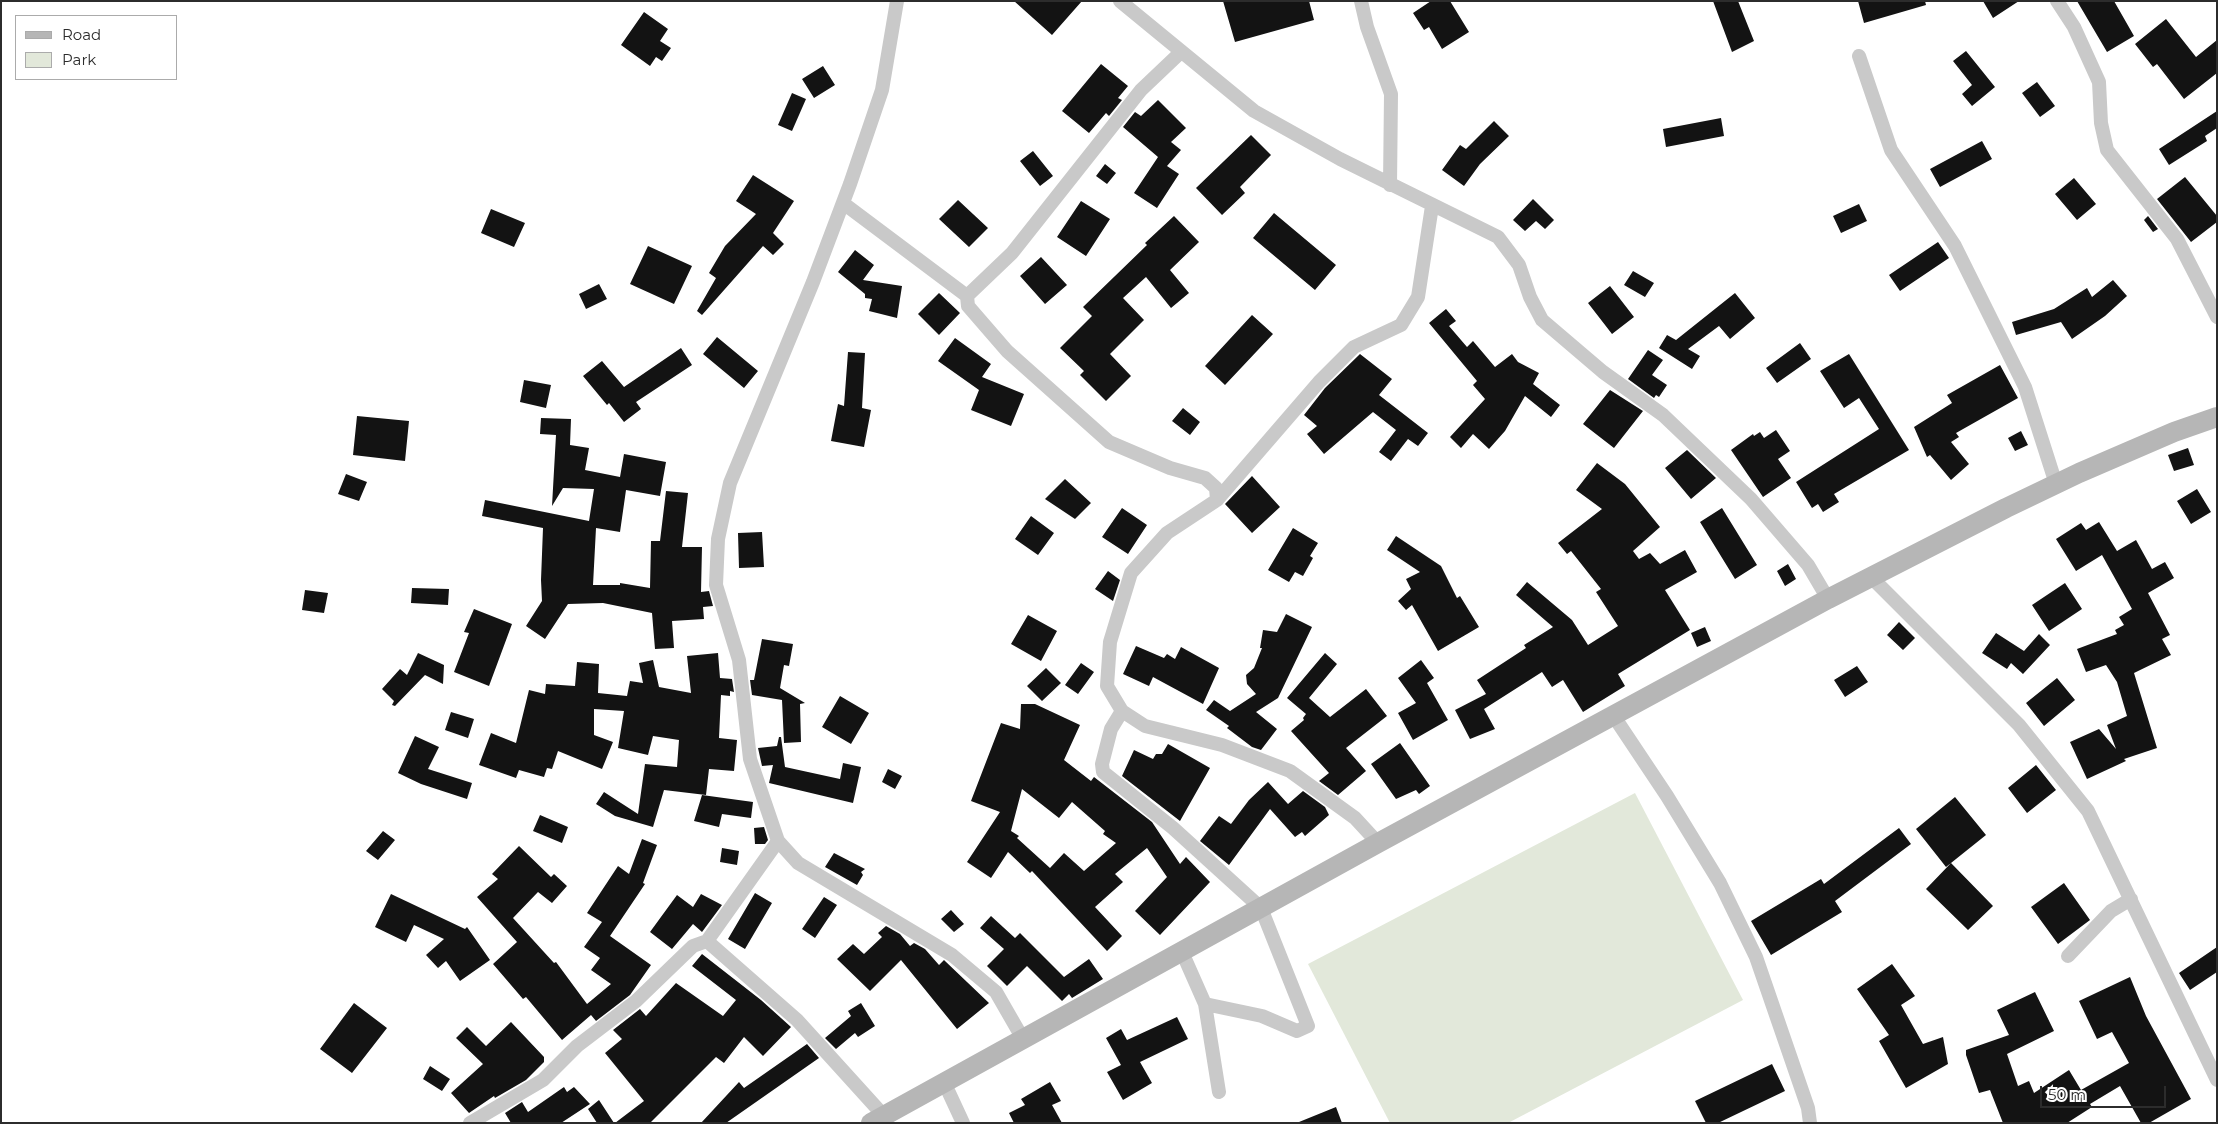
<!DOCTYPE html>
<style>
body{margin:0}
#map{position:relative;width:2218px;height:1124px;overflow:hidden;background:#fff;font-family:Montserrat,sans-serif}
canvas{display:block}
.frame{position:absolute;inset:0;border:2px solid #2c2c2c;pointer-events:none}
.legend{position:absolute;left:15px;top:15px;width:162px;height:65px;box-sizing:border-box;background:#fff;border:1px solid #ababab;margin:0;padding:6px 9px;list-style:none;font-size:15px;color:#2c2c2c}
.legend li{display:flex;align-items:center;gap:10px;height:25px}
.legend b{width:25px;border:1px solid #ababab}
.scale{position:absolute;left:2040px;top:1086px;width:126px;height:22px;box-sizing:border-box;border:2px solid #2c2c2c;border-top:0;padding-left:6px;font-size:15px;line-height:18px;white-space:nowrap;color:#2c2c2c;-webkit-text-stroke:4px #fff;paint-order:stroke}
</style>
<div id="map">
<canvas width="2218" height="1124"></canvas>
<div class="frame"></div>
<ul class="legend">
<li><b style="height:6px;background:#b6b6b6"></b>Road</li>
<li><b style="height:14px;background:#e2e8da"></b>Park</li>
</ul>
<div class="scale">50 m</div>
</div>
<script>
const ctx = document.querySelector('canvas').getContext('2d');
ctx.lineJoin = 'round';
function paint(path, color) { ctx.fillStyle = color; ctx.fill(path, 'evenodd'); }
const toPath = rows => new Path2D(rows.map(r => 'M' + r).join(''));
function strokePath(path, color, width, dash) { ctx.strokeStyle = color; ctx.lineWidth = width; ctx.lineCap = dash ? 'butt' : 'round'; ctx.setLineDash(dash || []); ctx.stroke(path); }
paint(toPath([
 [1635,793,1743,1000,1508,1123,1390,1123,1308,964]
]), '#e2e8da');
paint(toPath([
 [1014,1,1082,1,1052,35],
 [1223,1,1309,1,1314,20,1235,42],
 [1431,1,1450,1,1469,32,1442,49,1429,27,1424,30,1413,13],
 [1713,1,1738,1,1754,41,1732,52],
 [1858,1,1925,1,1926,5,1864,23],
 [1983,1,2019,1,1993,18],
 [2077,1,2114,1,2134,36,2107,52],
 [644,12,668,29,660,41,671,48,662,61,656,57,650,66,621,45],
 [2166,19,2196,57,2217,40,2217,73,2184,99,2157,64,2153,67,2135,44],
 [1966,51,1995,87,1972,106,1962,94,1972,85,1953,61],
 [1101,64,1128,86,1118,98,1122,100,1109,116,1106,113,1089,133,1062,111],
 [823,66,835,85,814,98,802,79],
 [2037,82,2055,106,2040,117,2022,93],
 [792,93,806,99,792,131,778,125],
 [1158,100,1186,128,1171,142,1181,150,1167,166,1179,174,1157,208,1134,193,1158,157,1123,127,1135,112,1141,116],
 [2217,111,2217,128,2205,136,2207,141,2169,165,2159,149],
 [1721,118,1724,136,1666,147,1663,129],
 [1494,121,1509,136,1480,164,1464,186,1442,170,1460,145,1466,149],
 [1251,135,1271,155,1240,187,1245,193,1222,215,1196,188],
 [1982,141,1992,159,1940,187,1930,169],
 [1033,151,1053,176,1040,186,1020,161],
 [1105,164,1116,173,1107,184,1096,176],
 [753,175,794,201,773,233,784,244,773,255,763,246,702,315,697,311,716,278,709,273,725,246,756,214,736,201],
 [2185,177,2217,216,2217,222,2191,242,2157,199],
 [2074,178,2096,204,2077,220,2055,194],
 [1533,199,1554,220,1545,229,1536,221,1525,231,1513,220],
 [958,200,988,228,969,247,939,219],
 [1081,201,1110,219,1086,256,1057,237],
 [1859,204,1867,221,1841,233,1833,216],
 [491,209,525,223,514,247,481,233],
 [1274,213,1336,265,1315,290,1253,238],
 [1174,216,1199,242,1170,270,1189,293,1171,308,1146,277,1123,298,1144,320,1110,354,1131,376,1106,401,1080,375,1084,371,1060,348,1092,316,1083,307,1147,245,1145,243],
 [2148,216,2158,229,2153,232,2144,220],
 [1938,242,1949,258,1900,291,1889,275],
 [648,246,692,266,674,304,630,284],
 [855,250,874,265,863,280,902,286,897,318,869,311,872,299,865,298,865,294,838,272],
 [1041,257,1067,285,1045,304,1020,276],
 [1633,271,1654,283,1645,297,1624,285],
 [2113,280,2127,296,2105,316,2072,339,2061,322,2016,335,2012,322,2054,309,2087,288,2092,297],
 [599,284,607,299,586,309,579,294],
 [1610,286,1634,317,1612,334,1588,303],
 [939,293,960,313,939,335,918,314],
 [1735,293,1755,318,1730,339,1719,326,1688,349,1700,356,1692,369,1659,348,1667,335,1676,340],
 [1446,309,1456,321,1449,326,1467,347,1473,341,1495,367,1512,354,1518,362,1539,373,1533,384,1560,405,1551,417,1525,396,1505,431,1489,449,1473,434,1461,448,1450,437,1485,399,1473,385,1477,381,1429,323],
 [1252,315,1273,334,1225,385,1205,366],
 [717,337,758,371,744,388,703,354],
 [955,338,991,364,982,377,1024,394,1011,426,971,410,979,390,938,361],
 [1800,343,1811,359,1777,383,1766,368],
 [681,348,692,365,636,402,641,409,624,422,609,403,607,405,583,376,602,361,624,387],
 [1648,350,1663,360,1652,375,1667,385,1659,397,1656,395,1654,398,1628,379],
 [848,352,865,353,862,408,871,410,864,447,831,441,838,404,844,406],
 [1360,354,1392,379,1379,395,1428,433,1418,446,1408,439,1391,461,1379,452,1396,430,1373,412,1324,454,1307,434,1317,426,1304,415,1325,388],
 [1849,354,1909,450,1834,494,1839,502,1823,512,1818,504,1812,508,1796,482,1879,429,1859,398,1844,408,1820,371],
 [2000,365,2018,398,1956,433,1959,437,1951,442,1969,464,1951,480,1930,455,1927,457,1914,427,1952,403,1947,395],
 [524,380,551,385,546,408,520,402],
 [1610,390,1643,411,1614,448,1583,424],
 [1183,408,1200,422,1190,435,1172,421],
 [357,416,409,421,405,461,353,455],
 [541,418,571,419,570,445,589,448,585,470,620,477,624,454,666,462,660,496,626,490,620,532,596,528,593,585,620,585,620,583,650,588,651,541,660,541,666,491,688,493,682,547,702,547,701,592,709,591,713,606,703,607,704,619,672,621,674,648,655,649,652,613,603,603,568,604,545,639,526,626,542,601,541,580,543,528,482,516,485,500,589,521,594,489,563,488,552,506,556,435,540,434],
 [1776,430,1790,451,1778,459,1791,478,1763,497,1731,450,1753,434,1754,436,1760,432,1764,438],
 [2021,431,2028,445,2015,451,2008,438],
 [2188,448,2194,465,2174,471,2168,455],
 [1687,450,1716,478,1691,499,1665,468],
 [1597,463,1625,484,1660,527,1633,551,1639,559,1650,553,1660,564,1685,550,1697,572,1665,590,1690,630,1618,674,1625,686,1583,712,1563,680,1552,687,1542,672,1484,709,1495,729,1470,739,1455,710,1486,694,1477,680,1526,648,1524,645,1553,627,1516,595,1527,582,1572,620,1588,645,1618,626,1596,592,1601,589,1571,551,1567,554,1558,543,1602,509,1576,490],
 [346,474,367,482,359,501,338,494],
 [1252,476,1280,507,1252,533,1225,504],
 [1065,479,1091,503,1075,519,1045,499],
 [2197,489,2211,512,2191,524,2177,501],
 [1122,508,1147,525,1128,554,1102,537],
 [1722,508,1757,565,1735,579,1700,522],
 [1031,516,1054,533,1038,555,1015,539],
 [2099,522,2117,551,2136,540,2152,569,2165,562,2174,578,2148,593,2170,635,2162,639,2171,655,2134,673,2157,748,2124,759,2126,761,2087,779,2070,742,2099,729,2116,749,2107,725,2127,716,2117,682,2106,665,2086,672,2077,649,2117,634,2115,630,2124,625,2119,617,2132,609,2102,555,2076,571,2056,539,2081,523,2086,530],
 [1293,528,1318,543,1310,556,1313,558,1303,576,1295,572,1289,582,1268,570],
 [762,532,764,567,739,568,738,533],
 [1396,536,1441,566,1457,598,1460,596,1479,627,1438,651,1412,605,1406,610,1398,601,1411,589,1406,579,1420,572,1387,550],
 [1788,564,1796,579,1785,586,1777,571],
 [1108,571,1120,580,1113,601,1095,589],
 [2065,583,2082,609,2049,631,2032,605],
 [412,588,449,589,448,605,411,603],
 [305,590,328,593,324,613,302,610],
 [474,609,512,624,489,686,454,672,469,633,464,632],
 [1286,614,1312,627,1278,698,1256,712,1277,729,1261,750,1252,747,1227,728,1229,726,1206,710,1214,700,1230,711,1256,694,1247,684,1246,675,1254,668,1262,648,1260,648,1263,630,1277,632],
 [1028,615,1057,631,1041,661,1011,644],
 [1899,622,1915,638,1903,650,1887,635],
 [1705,627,1711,641,1697,647,1691,633],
 [1996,633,2024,651,2039,634,2050,645,2023,674,2011,663,2007,669,1982,653],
 [762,639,793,644,789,666,784,665,780,688,805,703,800,704,801,742,784,743,782,700,752,695,750,680,754,680],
 [1136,646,1164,658,1167,654,1175,659,1181,647,1219,668,1203,704,1153,677,1149,686,1123,674],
 [418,653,444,665,443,684,425,675,395,706,392,705,394,701,382,689,400,669,407,675],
 [718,653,720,678,732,679,734,692,730,691,730,696,721,695,719,738,737,740,734,771,709,769,706,795,664,790,653,827,615,816,596,804,604,792,638,814,645,764,677,767,679,740,653,736,648,755,618,748,624,711,594,709,594,735,613,742,602,769,558,751,552,769,547,768,544,777,519,770,516,778,479,765,491,733,516,743,529,690,545,694,546,684,575,686,577,662,599,664,598,693,627,696,630,681,643,683,639,663,653,660,659,687,691,693,687,656],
 [1325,653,1337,664,1309,698,1330,717,1366,689,1387,716,1346,748,1366,771,1338,795,1319,781,1329,773,1291,731,1304,720,1303,718,1306,714,1287,698],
 [1421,660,1434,678,1427,683,1448,720,1413,740,1398,713,1416,703,1398,678],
 [1081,663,1094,672,1078,694,1065,685],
 [1857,666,1868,682,1845,697,1834,680],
 [1046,668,1061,683,1042,701,1027,686],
 [2057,678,2075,700,2044,726,2026,703],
 [840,696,869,713,851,744,822,727],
 [1021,704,1035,704,1080,725,1064,760,1091,781,1094,777,1152,822,1180,864,1186,857,1210,882,1160,935,1135,911,1167,877,1147,848,1115,874,1123,882,1095,907,1122,936,1107,951,1032,871,1030,873,1008,852,991,878,967,862,1000,812,971,801,1001,723,1020,729],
 [1022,789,1059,818,1072,802,1105,831,1103,834,1116,843,1084,871,1064,853,1050,868,1017,838,1019,836,1011,831],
 [451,712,474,719,468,738,445,730],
 [415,736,439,747,428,769,472,783,467,799,421,784,398,773],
 [779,737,781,737,785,767,840,779,843,763,861,767,853,803,769,783,773,765,762,766,758,748,777,746],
 [1400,743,1430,786,1419,794,1416,790,1396,799,1371,764],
 [1168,744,1210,768,1180,821,1122,776,1134,750,1153,759,1156,754,1162,754],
 [2036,765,2056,790,2027,813,2008,788],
 [888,769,902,776,895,789,882,782],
 [1268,782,1288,804,1303,791,1325,807,1329,815,1305,836,1302,832,1295,837,1270,809,1229,865,1200,841,1219,816,1231,824,1249,800],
 [702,795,753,802,751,818,722,814,719,827,694,821],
 [1955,797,1986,835,1946,867,1916,829],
 [540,815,568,827,562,843,533,831],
 [764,827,768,840,765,844,755,844,754,828],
 [1899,828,1911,844,1835,901,1842,912,1771,955,1751,921,1821,879,1824,884],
 [383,831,395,840,378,860,366,851],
 [642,839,657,845,643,883,645,884,610,936,651,965,630,995,596,1021,591,1015,562,1040,526,997,523,999,493,964,517,942,477,897,498,879,492,874,519,846,551,877,554,874,567,886,552,903,538,892,513,918,554,963,556,962,587,1004,611,984,591,970,600,958,584,947,602,922,587,913,618,866,629,874],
 [722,848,739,851,737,865,720,862],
 [834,853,865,869,861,872,863,875,857,885,825,867],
 [1951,863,1993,906,1968,930,1926,889],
 [2064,883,2090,920,2058,944,2031,907],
 [755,893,772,903,745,949,728,939],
 [391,894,465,929,467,927,490,960,460,981,446,961,438,968,426,955,444,939,414,925,406,942,375,927],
 [701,894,722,905,702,932,693,924,672,949,650,932,677,895,693,907],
 [824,897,837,905,815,938,802,929],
 [951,910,964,924,954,932,941,919],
 [991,916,1015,938,1020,933,1064,977,1089,959,1103,979,1072,998,1069,994,1062,1001,1027,966,1007,986,987,966,1004,949,980,928],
 [886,926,900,934,910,946,914,943,925,949,939,965,944,960,945,961,989,1003,957,1029,901,960,870,991,837,959,853,944,864,954,882,937,878,933],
 [2217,947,2217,972,2190,990,2179,973],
 [702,954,761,1000,791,1027,763,1056,744,1037,724,1063,716,1057,650,1123,615,1123,644,1101,605,1053,622,1039,613,1030,640,1009,646,1016,676,983,723,1016,736,1000,692,966],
 [1892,964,1915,996,1901,1005,1923,1044,1943,1037,1948,1064,1906,1088,1879,1041,1889,1035,1857,989],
 [2130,977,2146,1016,2191,1099,2149,1123,2141,1123,2120,1086,2090,1104,2092,1107,2067,1123,2003,1123,1990,1090,1979,1093,1966,1055,1966,1050,2009,1035,1997,1010,2035,992,2054,1031,2007,1054,2018,1086,2029,1081,2034,1093,2069,1070,2081,1090,2129,1063,2112,1032,2097,1039,2079,1001],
 [354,1003,387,1028,352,1073,320,1049],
 [861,1003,875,1026,858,1037,855,1033,836,1049,825,1038,851,1016,848,1011],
 [1177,1017,1188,1039,1140,1062,1152,1083,1123,1100,1107,1072,1121,1065,1106,1038,1121,1029,1127,1040],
 [511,1022,544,1057,544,1062,526,1080,495,1098,494,1096,469,1113,451,1093,483,1064,456,1038,467,1027,486,1046],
 [807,1044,819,1058,726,1123,701,1123,739,1082,744,1088],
 [1772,1064,1785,1091,1718,1123,1706,1123,1695,1101],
 [430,1066,450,1079,442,1091,423,1079],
 [1050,1082,1061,1101,1052,1105,1062,1123,1014,1123,1009,1113,1025,1105,1021,1099],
 [564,1087,567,1092,574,1087,590,1104,561,1123,511,1123,505,1113,522,1102,528,1112],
 [599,1100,614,1123,597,1123,588,1109],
 [1336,1107,1342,1123,1300,1123,1299,1122]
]), '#131313');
strokePath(toPath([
 [897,1,882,90,850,184,813,282,730,483,718,539,716,585,739,660,750,759,778,841,798,863,952,955,996,992,1023,1039],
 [1120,1,1254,111,1340,159,1498,237,1519,265,1530,297,1542,320,1603,372,1663,415,1751,499,1808,565,1828,599],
 [1361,1,1367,27,1391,94,1390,185],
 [2057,1,2074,27,2099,82,2101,123,2107,150,2177,239,2217,317],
 [1181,52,1141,90,1012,253,967,296,968,306,1007,351,1109,442,1170,468,1205,478,1216,488,1217,500,1167,533,1131,573,1110,642,1107,686,1122,711,1145,726,1222,745,1290,771,1355,818,1378,843],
 [1859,56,1891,150,1955,246,2025,387,2056,484],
 [843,203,967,296],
 [1217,500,1319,382,1354,347,1401,325,1418,297,1432,206],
 [1871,577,2019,725,2088,811,2217,1080],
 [1122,711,1111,729,1102,764,1103,772,1173,828,1261,908,1308,1026,1297,1031,1262,1016,1205,1004],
 [1613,715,1667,796,1720,883,1756,957,1808,1108,1810,1123],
 [707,941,797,1020,884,1116],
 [1182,952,1205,1004,1219,1092],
 [2068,956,2111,911,2131,899],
 [944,1082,963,1123],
 [470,1123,543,1080,577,1046,636,1001,693,946,707,941,778,841]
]), '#c9c9c9', 14);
strokePath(toPath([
 [871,1123,1378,843,1828,599,2006,508,2079,473,2174,432,2217,417]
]), '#b6b6b6', 20);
</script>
